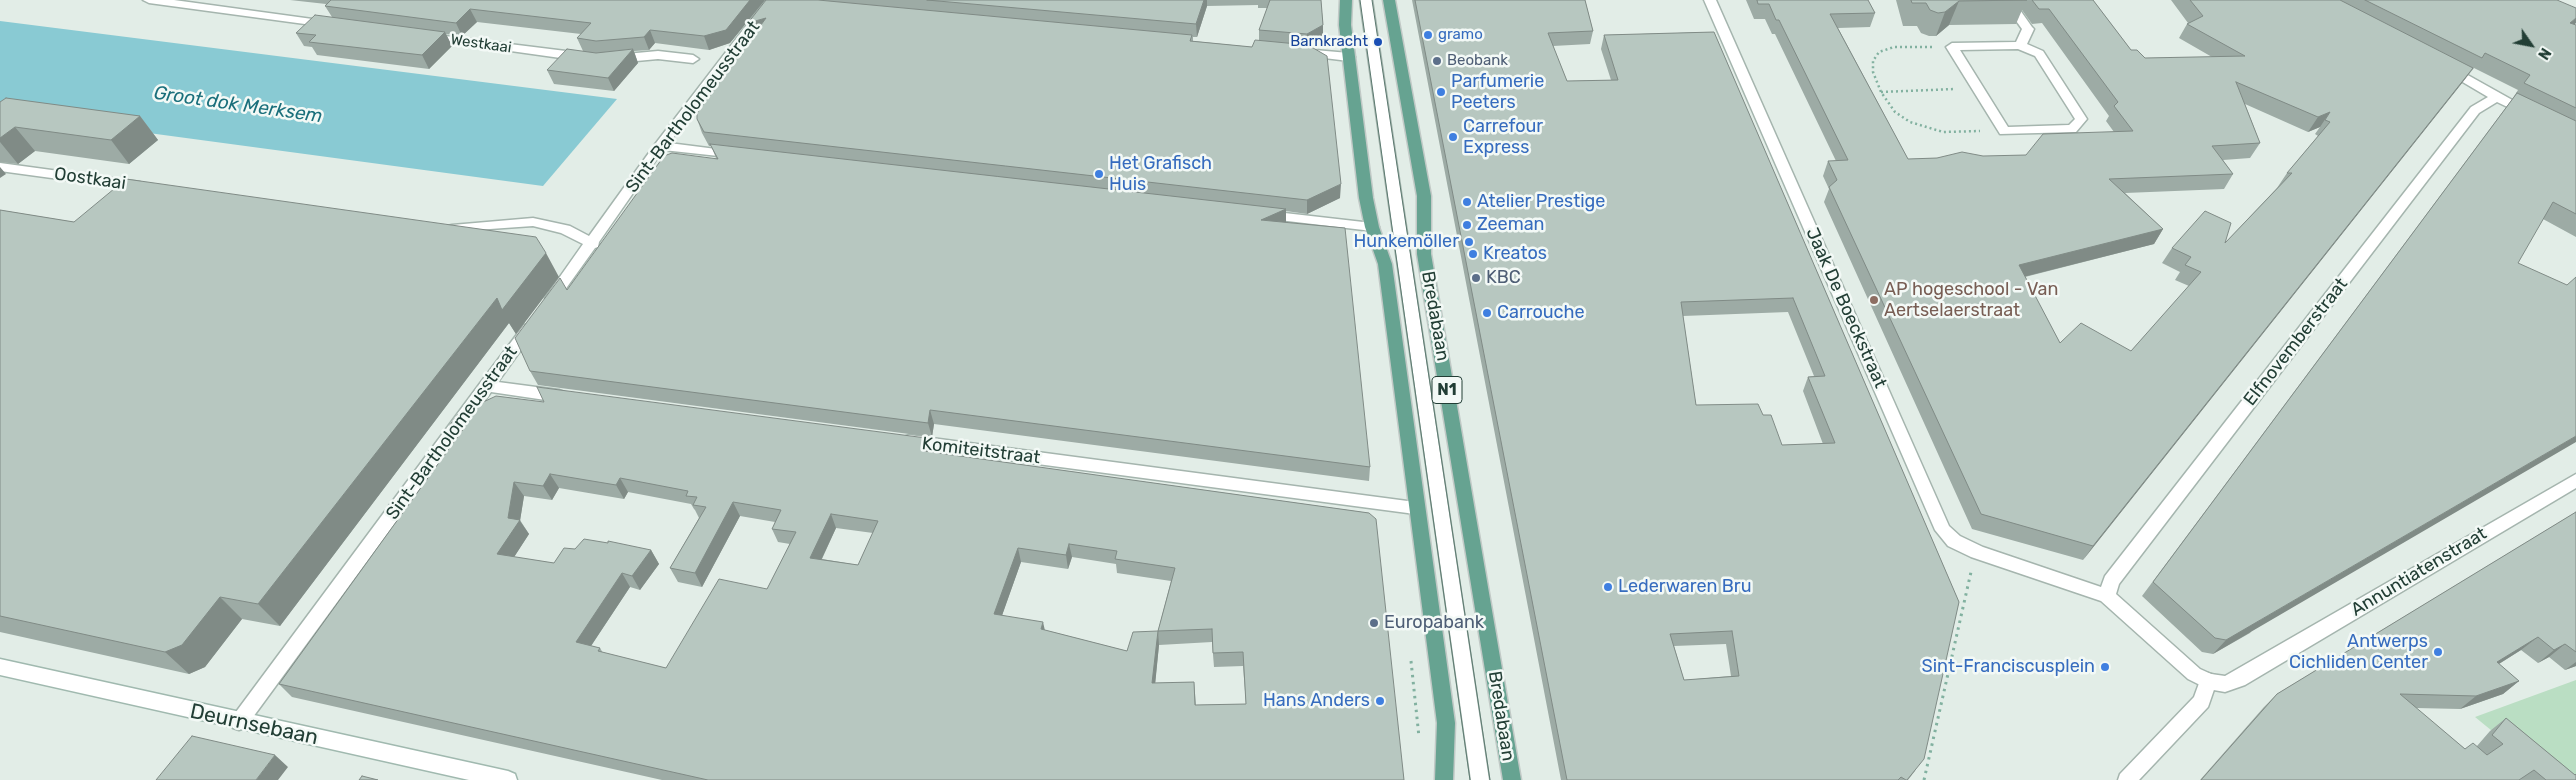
<!DOCTYPE html>
<meta charset="utf-8">
<style>
body{margin:0}
#map{position:relative;width:2576px;height:780px;overflow:hidden;background:#e2ede7;font-family:Rubik,sans-serif}
canvas{display:block}
.north{position:absolute;left:2506px;top:20px;width:50px;height:50px;-webkit-text-stroke:4px #f3f9f6;paint-order:stroke;rotate:123deg;font-size:14px;font-weight:700;line-height:20px;text-align:center;color:#223e35}
.north::after{content:'';display:block;margin:auto;width:18px;height:22px;background:#223e35;clip-path:polygon(50% 0,100% 100%,50% 72%,0 100%)}
</style>
<div id="map">
<canvas width="2576" height="780"></canvas>
<div class="north">N</div>
</div>
<script>
const ctx = document.querySelector('canvas').getContext('2d');
ctx.lineJoin = 'round';
function paint(path, color) { ctx.fillStyle = color; ctx.fill(path, 'evenodd'); }
const toPath = rows => new Path2D(rows.map(r => 'M' + r).join(''));
function strokePath(path, color, width, dash) { ctx.strokeStyle = color; ctx.lineWidth = width; ctx.lineCap = dash ? 'butt' : 'round'; ctx.setLineDash(dash || []); ctx.stroke(path); }
function drawText(font, color, halo, rows, align = 'center') {
  ctx.font = font + ' Rubik,sans-serif'; ctx.lineWidth = 5; ctx.setLineDash([]); ctx.textBaseline = 'middle'; ctx.strokeStyle = halo; ctx.fillStyle = color; for (const [text, x, y, turn = 0] of rows) {
    ctx.save(); ctx.translate(x, y); ctx.rotate((+turn || 0) * Math.PI / 180); ctx.textAlign = isNaN(turn) ? turn : align; if (halo) ctx.strokeText(text, 0, 0); ctx.fillText(text, 0, 0); ctx.restore();
  }
}
paint(toPath([
 [2576,680,2576,780,2552,780,2475,717]
]), '#badec3');
paint(toPath([
 [0,21,617,99,543,186,0,113]
]), '#89cad3');
const service = toPath([
 [1360,0,1372,0,1489,780,1471,780,1360,0],
 [2001,0,2013,0,2032,27,2034,29,2027,44,2043,51,2087,119,2076,132,2000,134,1946,47,1952,43,2016,42,2022,29,2001,0],
 [2018,49,2035,56,2075,119,2069,125,2008,127,1960,50,2018,49]
]);
const pedestrian = toPath([
 [2208,673,2214,675,2217,681,2208,707,2139,780,2118,780,2120,774,2194,697,2202,675,2208,673]
]);
const minor = toPath([
 [143,0,174,0,327,21,333,24,327,27,149,3,143,0],
 [766,0,778,0,669,143,732,151,738,155,737,158,663,150,599,242,598,247,595,248,557,301,552,303,545,298,583,244,561,233,533,226,447,232,445,229,447,226,452,225,533,218,570,226,589,236,656,143,766,0],
 [1704,0,1716,0,1949,526,1960,536,1983,547,2101,587,2105,576,2471,107,2488,97,2444,71,2444,65,2448,64,2532,111,2530,114,2522,114,2497,102,2479,113,2119,584,2116,594,2200,669,2211,674,2225,676,2576,474,2576,488,2245,685,2225,692,2208,689,2188,679,2101,601,1971,557,1948,546,1935,530,1704,0],
 [429,34,582,53,588,57,582,61,425,39,425,35,429,34],
 [1303,49,1349,53,1355,57,1349,61,1299,55,1297,53,1303,49],
 [658,51,693,55,699,59,693,63,658,59,615,63,609,59,615,55,658,51],
 [0,163,140,182,147,186,140,190,0,171,0,163],
 [1267,211,1372,223,1379,227,1372,231,1262,218,1260,215,1267,211],
 [529,324,536,329,498,382,559,390,564,392,567,396,564,400,559,402,491,392,245,728,239,730,233,728,230,722,233,716,481,382,524,325,529,324],
 [909,435,1415,502,1421,503,1423,508,1421,513,1415,514,909,447,904,445,901,441,904,437,909,435]
]);
const secondary = toPath([
 [0,659,508,771,515,774,517,780,469,780,0,675,0,659]
]);
const primary = toPath([
 [1340,0,1352,0,1351,25,1373,198,1379,227,1392,264,1455,723,1453,780,1435,780,1437,723,1378,264,1365,227,1359,198,1339,25,1340,0],
 [1383,0,1395,0,1431,196,1431,254,1521,780,1503,780,1417,254,1417,196,1383,0]
]);
strokePath(service, '#a5b5ae', 3);
strokePath(pedestrian, '#a5b5ae', 3);
strokePath(minor, '#a5b5ae', 3);
strokePath(secondary, '#a0b9af', 3);
strokePath(primary, '#c1c9c6', 3);
strokePath(toPath([
 [1932,47,1894,47,1879,52,1873,61,1873,72,1881,92,1895,112,1910,122,1943,132,1980,131],
 [1881,92,1955,89]
]), '#82b1a0', 2.5, [2, 3]);
strokePath(toPath([
 [1411,661,1419,737],
 [1924,780,1971,572]
]), '#82b1a0', 3, [2.5, 4.5]);
paint(service, '#fff');
paint(pedestrian, '#fff');
paint(minor, '#fff');
paint(secondary, '#fff');
paint(primary, '#66a391');
strokePath(toPath([
 [1360,0,1470,780],
 [1372,0,1490,780]
]), '#5c7a70', 1);
paint(toPath([
 [290,0,765,0,730,43,709,50,655,43,649,50,634,51,638,63,614,91,554,84,547,70,583,51,577,38,581,34,477,22,462,36,446,34,452,46,429,69,317,55,312,47,304,46,296,33,332,17,325,6,326,4],
 [766,0,1321,0,1323,25,1323,38,1309,46,1340,198,1307,214,1286,211,1286,222,1370,467,1369,481,934,424,932,437,538,385,530,371,567,290,716,158,711,146,709,146,702,133,697,119,753,37],
 [1258,5,1258,8,1267,8,1259,30,1259,41,1252,47,1193,41,1193,37,1197,37,1207,6],
 [1412,0,1585,0,1593,31,1590,44,1553,46,1567,81,1611,80,1601,49,1604,35,1714,32,1959,602,1915,771,1908,780,1561,780],
 [1788,312,1814,376,1808,377,1803,391,1823,444,1782,445,1763,415,1696,405,1683,316],
 [1726,644,1731,676,1684,680,1674,646],
 [1746,0,1868,0,1875,13,1870,27,1838,28,1908,159,2026,155,2114,132,2106,121,2109,116,2042,23,2032,24,2022,10,2016,24,1949,25,1936,36,1929,36,1921,33,1917,26,1903,26,1896,0,2093,0,2131,50,2145,58,2212,57,2179,38,2187,24,2188,23,2171,0,2557,0,2574,25,2576,25,2576,237,2543,219,2250,633,2213,654,2202,652,2142,596,2513,98,2518,90,2474,68,2083,560,1972,529,1824,202,1829,189,1823,176,1828,161,1836,161,1775,34,1772,34,1765,19,1754,19],
 [2245,104,2308,132,2320,127,2315,134,2318,136,2287,173,2277,188,2225,243,2172,248,2162,263,2180,272,2175,280,2189,286,2131,351,2060,343,2025,277,2154,244,2163,229,2125,193,2224,189,2233,174,2223,160,2250,158,2260,143],
 [0,102,140,116,158,140,129,164,35,151,18,164,0,162],
 [0,210,74,222,559,277,516,334,509,323,280,626,242,619,205,667,189,674,0,632],
 [544,402,930,452,1369,513,1404,780,662,780,292,697,279,684,457,438,449,426],
 [559,488,624,499,628,492,691,504,694,509,695,510,699,518,670,568,678,582,702,587,740,516,775,522,772,529,778,542,790,544,767,589,666,668,603,653,600,648,591,646,630,587,640,590,659,564,651,550,575,549,554,563,514,557,529,534,520,520,524,496,552,500],
 [836,528,873,533,858,565,822,559],
 [1072,557,1116,564,1117,573,1171,581,1158,631,1127,651,1045,630,1002,615,1021,562,1068,569],
 [1212,642,1214,667,1243,666,1246,704,1196,705,1194,682,1155,683,1159,645],
 [2576,512,2576,666,2565,670,2549,657,2538,663,2521,650,2499,664,2519,681,2503,694,2460,709,2416,708,2465,749,2477,746,2490,731,2506,718,2575,775,2576,780,2200,780,2264,707,2277,694]
]), '#9daba5');
paint(toPath([
 [750,0,765,0,730,43,709,50,704,36],
 [1204,0,1207,0,1207,6,1197,37,1196,24],
 [1959,1,1949,25,1936,36,1945,12],
 [470,9,477,22,462,36,456,23],
 [766,18,753,37,748,23],
 [2576,18,2576,23,2573,26,2570,23],
 [1323,25,1323,38,1307,47,1307,34],
 [650,30,655,43,649,50,644,37],
 [445,32,452,46,429,69,422,55],
 [633,49,638,63,614,91,608,78],
 [2473,68,2462,83,2083,560,2093,546],
 [2330,112,2320,127,2308,132,2318,117],
 [140,116,158,140,129,164,111,140],
 [15,127,35,151,18,164,0,142,0,138],
 [0,167,6,174,0,178],
 [1341,184,1340,198,1307,214,1307,200],
 [1286,209,1286,223,1261,220],
 [2163,229,2154,244,2011,280,2019,265],
 [546,253,559,277,516,334,509,323,280,626,258,604,497,298],
 [930,410,934,424,932,437,928,423],
 [2576,436,2576,442,2213,654,2226,640],
 [926,438,930,452,928,465,924,451],
 [550,474,559,488,552,500,543,486],
 [620,478,628,492,624,499,616,485],
 [514,482,524,496,520,521,529,534,507,568,497,554,508,518],
 [733,502,740,516,702,587,695,573],
 [831,514,836,528,816,571,810,558],
 [1069,544,1072,557,1068,569,1066,555],
 [1018,548,1021,562,998,627,994,614],
 [651,550,659,564,640,590,632,576],
 [622,573,630,587,585,655,576,642],
 [220,597,242,619,205,667,189,674,165,652],
 [1043,622,1046,635,1041,629],
 [1158,631,1159,645,1154,696,1152,683],
 [2538,637,2521,650,2481,675,2497,662],
 [2565,644,2549,657,2538,663,2554,650],
 [2576,662,2576,666,2565,670],
 [2519,681,2503,694,2460,709,2476,696],
 [275,755,288,767,278,780,256,780]
]), '#808b86');
const building = toPath([
 [331,0,750,0,726,30,704,36,650,30,644,37,596,41,577,38,591,23,470,9,456,23,325,6,331,0],
 [766,0,818,0,1192,35,1190,41,1252,47,1255,40,1308,45,1327,56,1341,184,1307,200,704,132,697,119,697,113,766,18,748,23,766,0],
 [927,0,1204,0,1196,24,927,0],
 [1270,0,1321,0,1323,25,1307,34,1259,30,1270,0],
 [1415,0,1585,0,1593,31,1548,33,1567,81,1618,80,1604,35,1714,32,1959,602,1924,759,1907,780,1906,780,1901,777,1898,780,1567,780,1415,0],
 [1793,298,1825,376,1808,377,1835,443,1782,445,1771,415,1763,415,1758,404,1696,405,1681,302,1793,298],
 [1732,631,1739,676,1684,680,1670,634,1732,631],
 [1757,0,1868,0,1875,13,1830,14,1908,159,1937,158,1962,152,1983,156,2026,155,2043,134,2133,131,2114,106,2118,102,2049,9,2039,9,2032,0,2093,0,2131,50,2137,50,2145,58,2245,56,2187,24,2203,16,2190,0,2340,0,2473,68,2093,546,1981,514,1829,187,1837,180,1828,161,1848,160,1779,20,1776,20,1769,4,1758,4,1757,0],
 [2236,82,2318,117,2330,112,2325,120,2330,122,2287,173,2292,173,2225,243,2231,223,2205,211,2172,248,2191,257,2185,265,2201,272,2131,351,2081,323,2060,343,2019,265,2163,229,2109,179,2233,174,2212,146,2260,143,2236,82],
 [1911,0,2027,0,1959,1,1945,12,1938,13,1930,10,1926,3,1912,3,1911,0],
 [2365,0,2557,0,2576,8,2576,18,2570,23,2576,25,2576,108,2524,83,2530,75,2485,53,2482,58,2365,0],
 [315,15,445,32,422,55,309,42,316,35,296,33,315,15],
 [567,49,596,53,633,49,608,78,547,70,567,49],
 [2517,93,2576,121,2576,214,2553,202,2518,263,2567,285,2576,277,2576,436,2226,640,2215,638,2153,582,2517,93],
 [6,98,140,116,111,140,15,127,0,138,0,102,6,98],
 [710,144,1286,209,1261,220,1345,228,1370,467,930,410,928,423,530,371,515,338,560,278,567,290,664,156,672,153,718,159,710,144],
 [126,179,536,237,546,253,502,310,497,298,258,604,220,597,182,645,165,652,0,616,0,210,74,222,126,179],
 [537,387,926,438,924,451,1369,513,1376,519,1404,780,708,780,279,684,464,428,449,426,458,414,496,396,544,402,537,387],
 [550,474,616,485,620,478,688,491,686,496,697,497,693,505,706,507,670,568,695,573,733,502,781,510,772,529,796,532,767,589,719,579,666,668,598,651,600,648,576,642,622,573,632,576,651,550,608,541,608,543,584,539,575,549,564,548,554,563,497,554,520,520,508,518,514,482,543,486,550,474],
 [831,514,878,521,858,565,810,558,831,514],
 [1069,544,1117,551,1115,559,1175,568,1158,631,1133,632,1127,651,1041,629,1043,622,994,614,1018,548,1066,555,1069,544],
 [1212,629,1213,653,1243,652,1246,704,1195,705,1194,682,1152,683,1158,631,1212,629],
 [2576,512,2576,652,2565,644,2554,650,2538,637,2497,662,2519,681,2476,696,2400,694,2465,749,2473,743,2487,755,2503,744,2492,735,2506,718,2575,775,2576,774,2576,780,2546,780,2534,770,2519,780,2201,780,2277,694,2576,512],
 [192,736,275,755,256,780,156,780,192,736],
 [362,776,378,780,359,780,362,776]
]);
paint(building, '#b7c7c0');
strokePath(building, '#808b86', 1);
for (const [x, y, r, color] of [
 [1428,35,5,"#3f7fe0"],
 [1378,42,5,"#1a4fb4"],
 [1437,61,5,"#5c6f8a"],
 [1441,92,5,"#3f7fe0"],
 [1453,137,5,"#3f7fe0"],
 [1099,174,5,"#3f7fe0"],
 [1467,202,5,"#3f7fe0"],
 [1467,225,5,"#3f7fe0"],
 [1469,242,5,"#3f7fe0"],
 [1473,254,5,"#3f7fe0"],
 [1476,278,5,"#5c6f8a"],
 [1874,300,5,"#8d6e63"],
 [1487,313,5,"#3f7fe0"],
 [1608,587,5,"#3f7fe0"],
 [1374,623,5,"#5c6f8a"],
 [2438,652,5,"#3f7fe0"],
 [2105,667,5,"#3f7fe0"],
 [1380,701,5,"#3f7fe0"]
]) { const dot = new Path2D(); dot.arc(x, y, r, 0, 2 * Math.PI); ctx.fillStyle = color; ctx.fill(dot); strokePath(dot, '#f3f9f6', 2); }
drawText('15px', '#366cbe', '#f3f9f6', [
 ["gramo",1438,35]
], 'left');
drawText('15px', '#164399', '#f3f9f6', [
 ["Barnkracht",1368,42]
], 'right');
drawText('15px', '#223e35', '#f3f9f6', [
 ["Westkaai",481,44,8]
]);
drawText('15px', '#4e5e75', '#f3f9f6', [
 ["Beobank",1447,61]
], 'left');
for (const [x, y, w] of [
 [1447,390,30]
]) { const box = new Path2D(); box.roundRect(x - w / 2, y - 13.5, w, 27, 4); ctx.fillStyle = '#f3f9f6'; ctx.fill(box); strokePath(box, '#223e35', 1); }
drawText('bold 16px', '#223e35', null, [
 ["N1",1447,390]
]);
drawText('18px', '#366cbe', '#f3f9f6', [
 ["Parfumerie",1451,82],
 ["Peeters",1451,103],
 ["Carrefour",1463,127],
 ["Express",1463,148],
 ["Het Grafisch",1109,164],
 ["Huis",1109,185],
 ["Atelier Prestige",1477,202],
 ["Zeeman",1477,225],
 ["Hunkemöller",1459,242,"right"],
 ["Kreatos",1483,254],
 ["Carrouche",1497,313],
 ["Lederwaren Bru",1618,587],
 ["Antwerps",2428,642,"right"],
 ["Cichliden Center",2428,663,"right"],
 ["Sint-Franciscusplein",2095,667,"right"],
 ["Hans Anders",1370,701,"right"]
], 'left');
drawText('18px', '#223e35', '#f3f9f6', [
 ["Sint-Bartholomeusstraat",693,107,-53],
 ["Oostkaai",90,179,8],
 ["Jaak De Boeckstraat",1846,308,66],
 ["Bredabaan",1435,316,80],
 ["Elfnovemberstraat",2296,342,-52],
 ["Sint-Bartholomeusstraat",452,433,-54],
 ["Komiteitstraat",981,451,7],
 ["Annuntiatenstraat",2419,572,-31],
 ["Bredabaan",1501,716,81]
]);
drawText('18px', '#4e5e75', '#f3f9f6', [
 ["KBC",1486,278],
 ["Europabank",1384,623]
], 'left');
drawText('18px', '#785e54', '#f3f9f6', [
 ["AP hogeschool - Van",1884,290],
 ["Aertselaerstraat",1884,311]
], 'left');
drawText('italic 19px', '#1a6f7b', '#f3f9f6', [
 ["Groot dok Merksem",238,105,8]
]);
drawText('21px', '#223e35', '#f3f9f6', [
 ["Deurnsebaan",254,725,12]
]);
</script>
